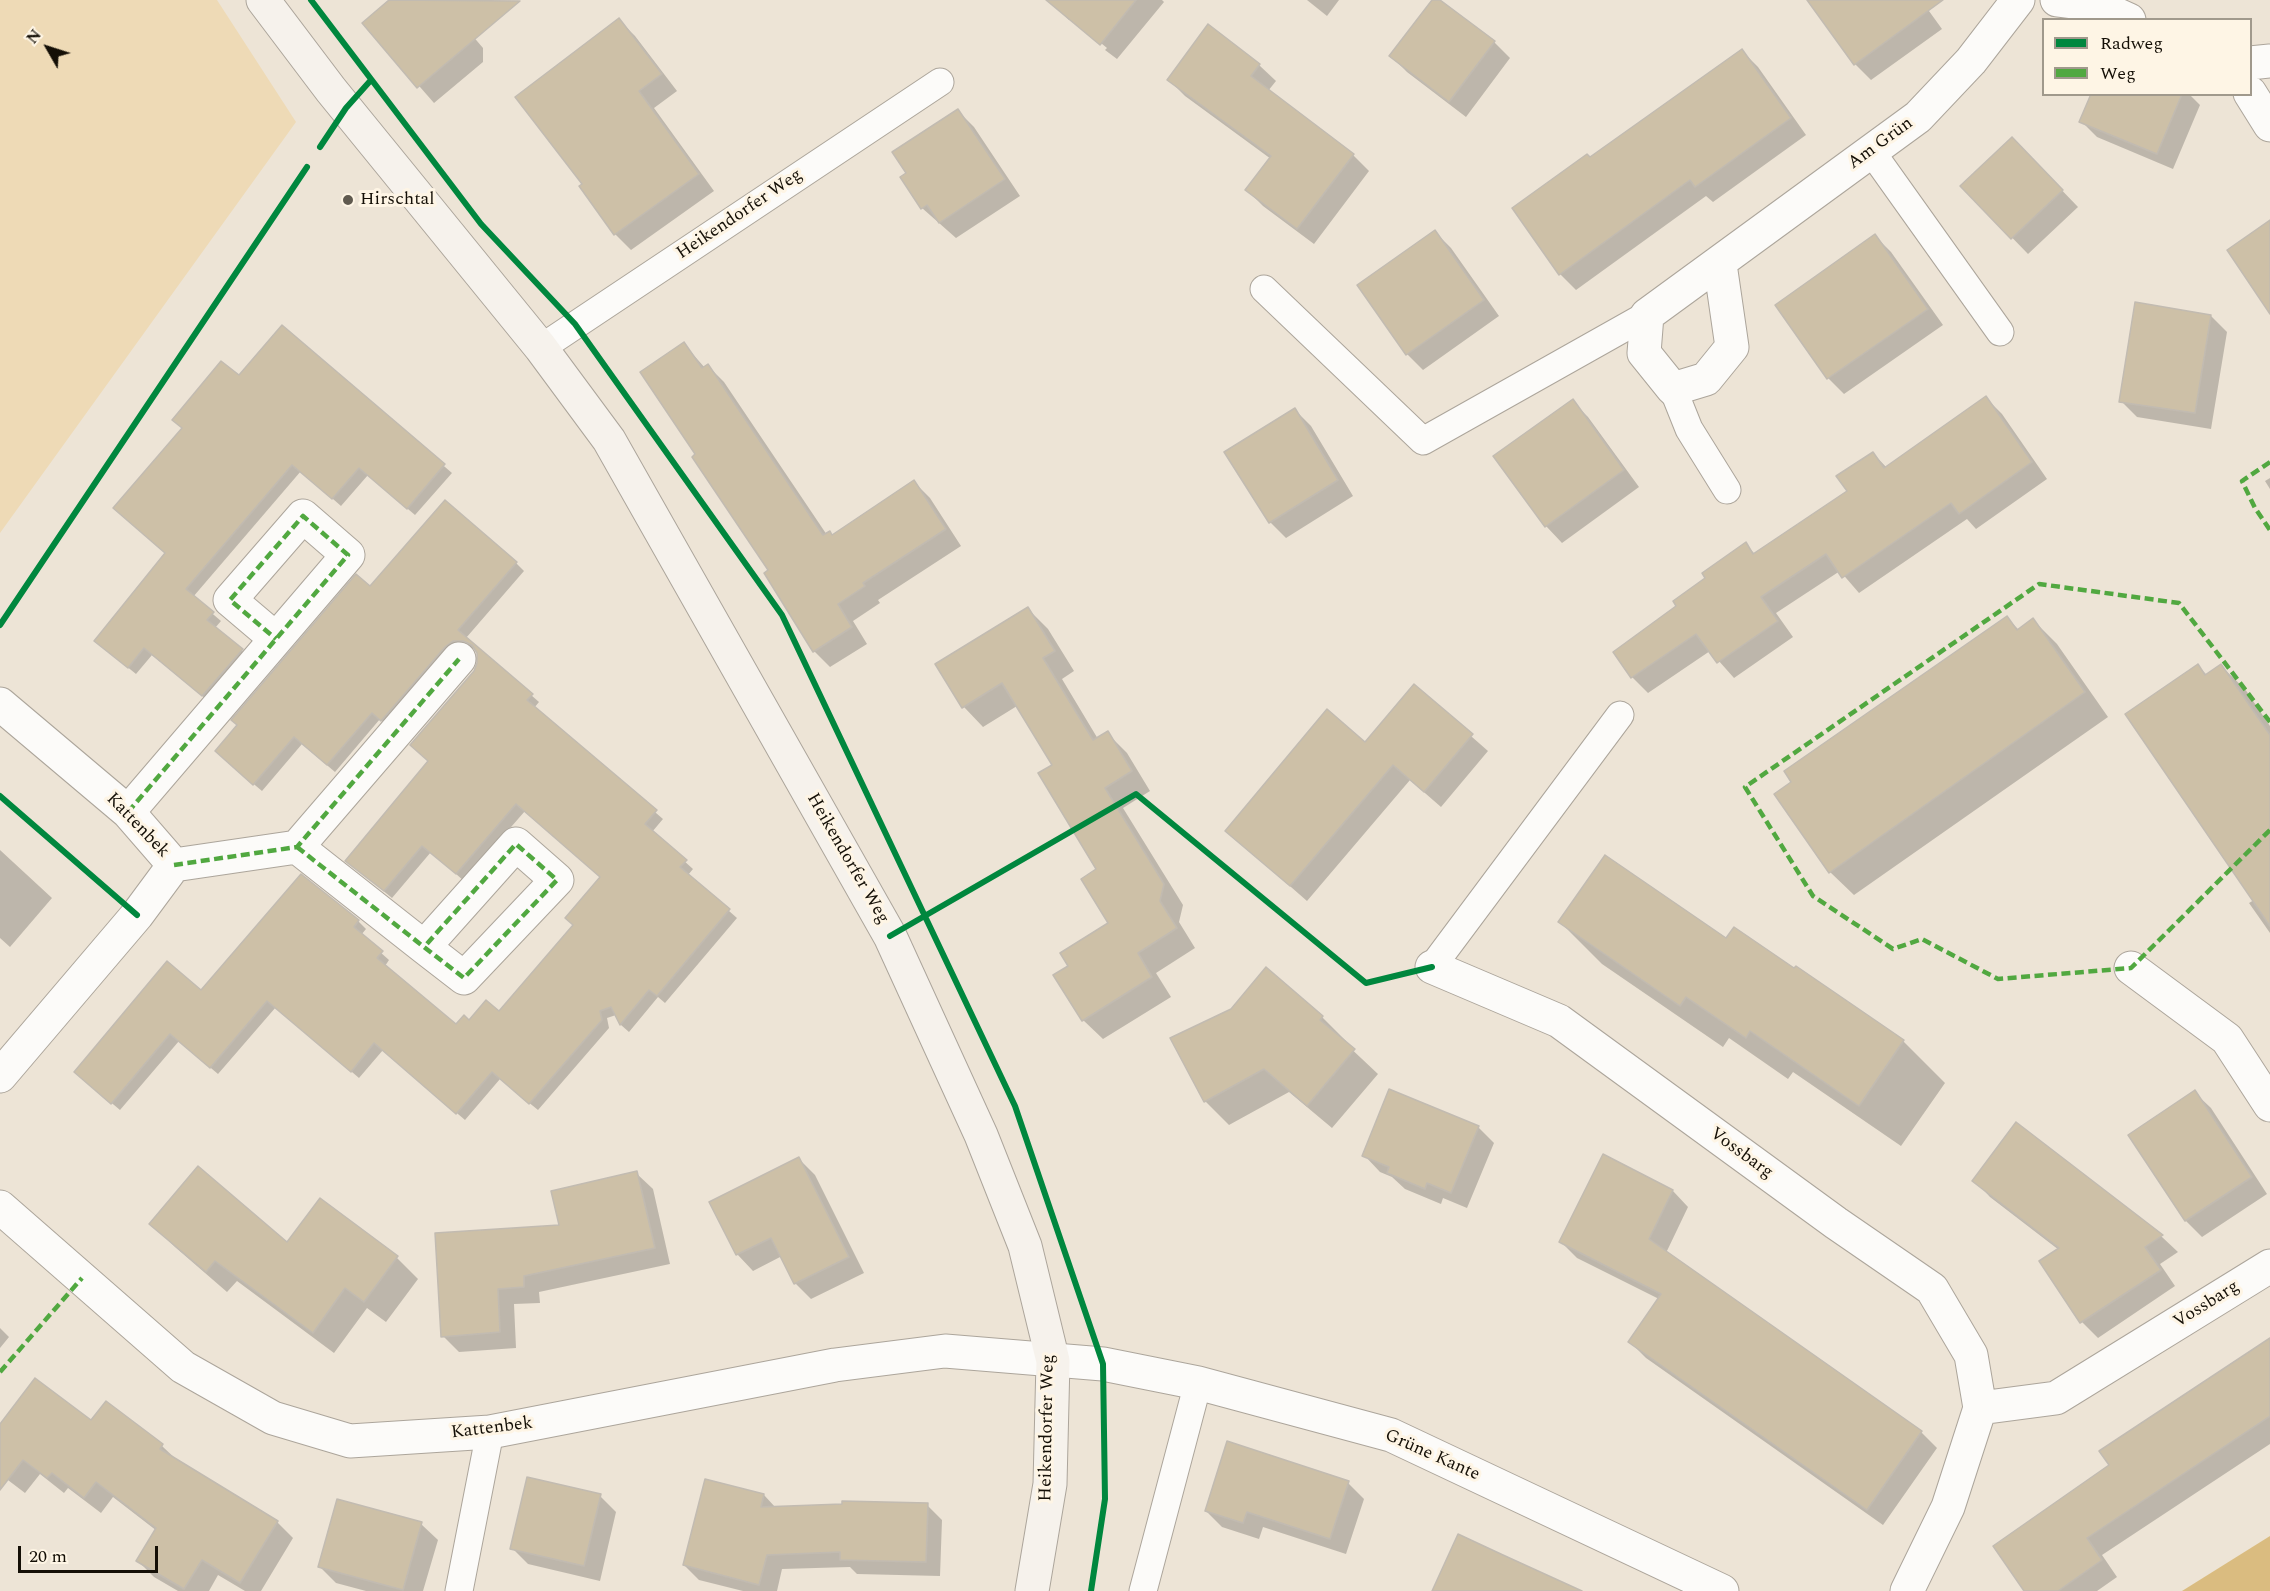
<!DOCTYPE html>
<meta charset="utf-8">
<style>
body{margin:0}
#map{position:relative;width:2270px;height:1591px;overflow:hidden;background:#ede4d6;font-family:Spectral,serif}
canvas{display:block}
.legend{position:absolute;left:2042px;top:18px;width:210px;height:78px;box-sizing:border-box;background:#fef5e5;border:2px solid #a0998c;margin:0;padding:8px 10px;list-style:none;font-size:18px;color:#140f06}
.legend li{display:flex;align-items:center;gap:12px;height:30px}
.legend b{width:30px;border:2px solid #a0998c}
.north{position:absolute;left:18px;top:18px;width:60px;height:60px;-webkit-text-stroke:4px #fef5e5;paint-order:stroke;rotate:309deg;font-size:16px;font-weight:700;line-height:24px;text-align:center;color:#140f06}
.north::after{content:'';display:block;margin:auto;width:21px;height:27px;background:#140f06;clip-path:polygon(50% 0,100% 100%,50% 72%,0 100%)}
.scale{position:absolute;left:18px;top:1546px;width:140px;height:27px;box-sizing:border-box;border:3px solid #140f06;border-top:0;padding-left:8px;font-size:18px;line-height:21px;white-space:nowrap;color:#140f06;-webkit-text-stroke:4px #fef5e5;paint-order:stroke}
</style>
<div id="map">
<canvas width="2270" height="1591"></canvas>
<ul class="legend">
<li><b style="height:8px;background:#00873e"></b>Radweg</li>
<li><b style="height:8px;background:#51a840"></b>Weg</li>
</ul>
<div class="north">N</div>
<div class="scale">20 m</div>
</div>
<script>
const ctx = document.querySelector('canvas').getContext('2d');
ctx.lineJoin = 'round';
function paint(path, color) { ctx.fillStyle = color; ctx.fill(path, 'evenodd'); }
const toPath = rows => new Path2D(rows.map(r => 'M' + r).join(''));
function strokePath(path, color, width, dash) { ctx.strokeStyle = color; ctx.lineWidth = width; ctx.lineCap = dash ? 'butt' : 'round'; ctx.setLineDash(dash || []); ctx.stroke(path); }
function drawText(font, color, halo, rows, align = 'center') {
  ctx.font = font + ' Spectral,serif'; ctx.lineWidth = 6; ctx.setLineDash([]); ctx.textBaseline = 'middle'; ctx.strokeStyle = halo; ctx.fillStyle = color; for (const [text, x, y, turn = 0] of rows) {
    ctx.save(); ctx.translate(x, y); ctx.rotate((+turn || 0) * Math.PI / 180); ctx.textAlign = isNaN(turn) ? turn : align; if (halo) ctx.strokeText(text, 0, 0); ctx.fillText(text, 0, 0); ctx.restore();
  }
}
paint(toPath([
 [0,0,217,0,296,122,0,533]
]), '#eedab6');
paint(toPath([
 [2270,1536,2270,1591,2182,1591]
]), '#dabc80');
paint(toPath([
 [391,0,442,0,483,48,483,62,434,103,364,23],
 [1058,0,1162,0,1164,2,1117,59,1105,50,1107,48,1069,17,1069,20,1054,5],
 [1307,0,1339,0,1327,16],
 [1433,0,1438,0,1494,42,1510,58,1466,117,1407,72,1391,56],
 [1809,0,1921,0,1942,29,1871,80,1855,64],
 [619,20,635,36,677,91,654,108,714,191,631,250,615,234,584,184],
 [1208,27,1259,65,1276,81,1268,91,1353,155,1369,171,1314,244,1263,206,1247,190,1271,159,1185,96,1169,80],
 [1742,51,1758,67,1806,135,1713,202,1706,196,1576,290,1560,274,1590,158],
 [2092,94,2189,94,2200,105,2173,169,2097,137,2081,121],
 [958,111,974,127,1020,196,956,238,922,208],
 [2028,155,2078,207,2028,254,1962,186],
 [1435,232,1451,248,1499,316,1423,370,1407,354],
 [1875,236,1891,252,1943,325,1844,394,1828,378],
 [2211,316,2227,332,2211,429,2137,417,2121,401],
 [282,327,452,473,415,515,368,475,341,506,301,471,193,597,221,621,215,628,250,658,211,703,152,655,136,674,104,648,167,554,239,378],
 [684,344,705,368,708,366,724,382,827,535,830,533,833,536,914,482,930,498,961,546,878,600,880,603,853,621,867,644,830,667,814,651,770,570,697,455],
 [1986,398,2002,414,2047,479,1976,529,1967,519,1859,593,1840,571,1776,613,1793,637,1734,678,1710,651,1648,693,1632,677,1678,606,1745,544,1755,554,1849,492,1873,453,1887,468],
 [1572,401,1588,417,1639,487,1562,543,1546,526,1496,456],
 [1295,410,1311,426,1353,496,1286,538,1270,522],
 [2270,478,2270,489,2265,481],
 [516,563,524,571,466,638,539,702,534,708,663,819,652,832,693,869,688,875,737,918,665,1003,658,997,629,1032,621,1025,616,1015,607,1018,609,1028,538,1110,500,1079,465,1120,383,1050,359,1078,276,1007,218,1074,179,1041,120,1110,83,1079,201,992,358,921,366,929,361,935,389,960,385,966,456,1027,499,1013,574,926,601,877,525,811,464,881,431,852,392,898,347,861,430,762,479,663,477,650,472,648,462,648,390,727,380,719,335,772,302,744,262,791,224,759,370,588],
 [1028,609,1048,629,1074,671,1062,679,1098,739,1107,733,1127,753,1150,791,1123,808,1183,905,1179,922,1195,948,1156,973,1171,997,1103,1039,1083,1020,1070,966,1110,924,1098,870,1054,765,1017,706,983,727,964,707],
 [2007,618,2019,630,2033,620,2057,644,2108,717,1854,895,1830,872],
 [2198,666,2207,675,2221,666,2245,689,2270,726,2270,933,2249,903,2254,900],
 [1414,686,1488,751,1441,807,1410,780,1307,901,1227,831,1365,744],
 [0,850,52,898,10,947,0,938],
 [1560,922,1726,940,1794,970,1796,968,1903,1041,1945,1083,1901,1146,1793,1072,1788,1079,1729,1038,1723,1047,1602,964],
 [1267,969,1322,1017,1346,1041,1345,1043,1378,1074,1332,1128,1289,1092,1229,1125,1205,1101,1232,1010],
 [2194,1092,2211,1108,2267,1194,2202,1237,2186,1221,2130,1135],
 [2017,1124,2162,1237,2178,1252,2160,1264,2175,1286,2098,1338,2082,1322,2041,1262,2059,1250,1990,1197,1974,1180],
 [1478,1127,1494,1143,1467,1208,1443,1198,1441,1204,1405,1189,1392,1177,1380,1172,1364,1155],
 [1604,1156,1673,1191,1688,1207,1666,1253,1921,1432,1937,1448,1883,1525,1646,1358,1630,1342,1659,1299,1577,1258,1561,1242],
 [799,1159,815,1175,864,1273,811,1299,795,1283,782,1256,753,1271,737,1254],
 [636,1173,653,1189,670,1264,539,1292,540,1303,514,1304,516,1348,459,1352,443,1336,560,1227],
 [320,1200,397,1258,418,1279,386,1322,367,1308,334,1353,237,1281,227,1292,175,1247,154,1226,288,1244],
 [0,1328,9,1337,0,1348],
 [2270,1339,2270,1444,2102,1555,2117,1577,2097,1591,2026,1591,2111,1466],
 [106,1403,162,1446,179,1462,277,1522,293,1538,261,1591,245,1591,218,1575,209,1591,178,1591,154,1577,138,1561,157,1531,113,1497,101,1513,68,1488,64,1493,40,1474,25,1493,0,1474,0,1426,92,1422],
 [1348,1483,1364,1499,1346,1554,1263,1527,1259,1539,1222,1527,1206,1511],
 [764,1495,776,1508,927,1505,942,1520,940,1576,857,1574,850,1567,782,1569,777,1591,743,1591,699,1580,684,1565],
 [600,1496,616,1512,600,1581,528,1564,512,1548],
 [421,1524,438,1540,423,1591,366,1591,336,1583,320,1567]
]), '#0003');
const building = toPath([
 [389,0,520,1,417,88,362,23,389,0],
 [1046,0,1136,0,1100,45,1046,0],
 [1432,0,1440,0,1495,41,1449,102,1389,56,1432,0],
 [1807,0,1943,0,1854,65,1807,0],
 [619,18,662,74,639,91,699,174,614,235,579,186,582,184,515,97,619,18],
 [1208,24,1260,64,1251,76,1354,154,1297,229,1245,190,1271,156,1167,80,1208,24],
 [1742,49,1791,118,1695,187,1690,180,1559,275,1512,208,1587,154,1590,157,1742,49],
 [2091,94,2182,94,2157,154,2079,122,2091,94],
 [958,109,1005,179,939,223,927,205,921,209,900,177,906,173,892,152,958,109],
 [2012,137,2063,190,2011,239,1960,186,2012,137],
 [2270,220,2270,314,2227,250,2270,220],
 [1435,230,1484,300,1406,355,1357,285,1435,230],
 [1875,234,1928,309,1827,379,1775,305,1875,234],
 [2135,302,2211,315,2195,413,2119,402,2135,302],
 [282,325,445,464,407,509,359,468,332,499,292,465,186,589,214,612,207,620,243,649,202,696,144,648,128,668,94,641,165,553,113,508,182,428,172,420,221,361,239,375,282,325],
 [684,342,702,368,708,364,823,535,830,531,832,535,914,480,946,529,863,583,865,586,838,604,852,627,813,652,764,573,768,570,692,457,695,454,640,372,684,342],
 [1986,396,2032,462,1959,514,1951,503,1842,578,1826,554,1761,597,1778,621,1717,663,1696,634,1631,678,1613,652,1676,606,1673,601,1705,578,1702,573,1746,542,1753,554,1847,491,1836,476,1873,452,1884,468,1986,396],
 [1573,399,1624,470,1545,527,1493,456,1573,399],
 [1295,408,1338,480,1269,523,1224,452,1295,408],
 [445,500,517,562,458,630,533,694,527,700,657,810,645,824,687,860,680,867,730,909,657,996,649,990,620,1025,611,1007,600,1011,602,1020,529,1104,492,1072,456,1114,374,1043,351,1072,267,1001,210,1068,170,1034,111,1104,74,1072,167,961,201,990,301,874,359,920,354,927,383,951,377,958,456,1024,464,1015,469,1020,486,1000,499,1011,573,925,565,918,600,877,516,804,456,874,422,846,384,891,345,861,428,761,410,745,474,671,477,663,477,653,472,645,463,641,453,641,445,647,381,721,372,713,327,765,294,737,253,785,215,751,237,725,231,720,356,574,370,586,445,500],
 [1028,607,1055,651,1043,658,1093,740,1108,731,1132,771,1105,788,1164,884,1160,901,1177,928,1138,953,1152,977,1082,1021,1053,975,1068,966,1060,953,1108,923,1081,879,1096,869,1038,773,1052,765,1002,683,962,708,935,664,1028,607],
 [2007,616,2017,630,2033,618,2085,692,1829,873,1774,794,1791,782,1784,771,2007,616],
 [2198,664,2205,675,2221,664,2270,735,2270,926,2125,714,2198,664],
 [1414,684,1473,734,1424,792,1393,765,1290,886,1225,831,1327,709,1365,742,1414,684],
 [1605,855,1726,938,1734,927,1794,968,1796,966,1904,1040,1859,1106,1750,1031,1746,1038,1686,997,1680,1006,1558,922,1605,855],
 [1266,967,1323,1016,1320,1020,1355,1049,1307,1106,1264,1069,1204,1102,1170,1038,1231,1009,1266,967],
 [1389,1089,1479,1126,1451,1193,1427,1183,1425,1189,1387,1173,1389,1167,1362,1156,1389,1089],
 [2195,1090,2252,1177,2185,1221,2128,1135,2195,1090],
 [2016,1122,2163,1235,2145,1247,2161,1270,2080,1323,2039,1261,2059,1248,1972,1181,2016,1122],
 [1603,1154,1673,1190,1649,1239,1922,1431,1867,1510,1628,1342,1661,1294,1559,1242,1603,1154],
 [799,1157,849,1257,794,1284,771,1238,736,1255,709,1202,799,1157],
 [198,1166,287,1242,320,1198,398,1256,364,1302,345,1288,313,1333,215,1261,206,1272,149,1224,198,1166],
 [637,1171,655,1248,524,1276,524,1287,498,1289,500,1332,441,1337,435,1233,559,1225,551,1191,637,1171],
 [2270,1338,2270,1416,2087,1538,2102,1560,2058,1591,2024,1591,1993,1546,2109,1465,2099,1451,2270,1338],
 [35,1378,91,1420,106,1401,163,1444,160,1449,278,1521,240,1583,202,1560,184,1589,136,1561,156,1528,96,1482,84,1498,52,1473,47,1478,23,1460,0,1490,0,1424,35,1378],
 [1227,1441,1349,1481,1330,1539,1247,1512,1243,1523,1205,1511,1227,1441],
 [527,1477,601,1494,584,1566,510,1549,527,1477],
 [705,1479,764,1494,761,1507,842,1504,842,1501,928,1503,926,1562,840,1560,840,1552,767,1555,759,1585,683,1565,705,1479],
 [337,1499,422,1522,403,1590,318,1567,337,1499],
 [1458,1534,1503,1555,1582,1591,1432,1591,1458,1534]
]);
paint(building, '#cdc0a7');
strokePath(building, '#c2bbb1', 1.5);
const lane = toPath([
 [1871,151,2000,332],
 [1264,289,1423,441,1647,315],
 [541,348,940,82],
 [1673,389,1689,429,1727,490],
 [1432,967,1620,715],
 [459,1591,490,1432],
 [1143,1591,1198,1383]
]);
const street = toPath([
 [2057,0,2096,5,2129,20],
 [2250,63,2270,61],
 [2250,93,2270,125],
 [1720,264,1732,347,1706,379,1673,389,1644,353,1647,315,1918,117,1971,61,2018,0],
 [0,704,128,812,174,865,137,915,0,1076],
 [128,812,348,555,303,516,230,600,276,639],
 [297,847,424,947,464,978,557,880,516,844,424,947],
 [174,865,297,847,459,659],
 [1432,967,1559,1021,1836,1223,1932,1289,1971,1355,1980,1408,1948,1507,1907,1591],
 [2131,968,2227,1039,2270,1105],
 [0,1207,183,1367,273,1418,350,1441,490,1432,835,1365,945,1351,1103,1364,1198,1383,1391,1435,1722,1591],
 [1980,1408,2056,1398,2270,1266]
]);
const secondary = toPath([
 [263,0,331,90,541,348,609,440,890,936,981,1135,1025,1246,1053,1361,1050,1484,1032,1591]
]);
strokePath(lane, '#aca59b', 29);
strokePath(street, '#aca59b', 35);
strokePath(secondary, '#aca59b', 35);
strokePath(lane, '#fcfbf9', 27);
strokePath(street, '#fcfbf9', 33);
strokePath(secondary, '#f6f2ec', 33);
strokePath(toPath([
 [2270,462,2242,481,2255,508,2270,530],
 [2270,722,2179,603,2039,584,1745,787,1813,896,1893,949,1922,939,1998,979,2131,968,2270,830],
 [128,812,348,555,303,516,230,600,276,639],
 [297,847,424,947,464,978,557,880,516,844,424,947],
 [174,865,297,847,459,659],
 [0,1372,82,1278]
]), '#51a840', 4.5, [9, 4.5]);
strokePath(toPath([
 [311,0,481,224,575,324,782,615,1015,1106,1103,1364,1105,1499,1091,1591],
 [320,147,346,108,371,80],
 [0,625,307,167],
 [0,796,137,915],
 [890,936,1136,794,1366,983,1432,967]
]), '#00873e', 6);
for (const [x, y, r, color] of [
 [348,200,6,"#605a4f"]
]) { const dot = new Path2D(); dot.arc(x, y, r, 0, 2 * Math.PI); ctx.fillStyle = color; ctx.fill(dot); strokePath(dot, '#fef5e5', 2); }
drawText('18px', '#140f06', '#fef5e5', [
 ["Am Grün",1881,144,-36],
 ["Heikendorfer Weg",740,215,-34],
 ["Kattenbek",137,826,46],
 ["Heikendorfer Weg",847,859,60],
 ["Vossbarg",1741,1154,36],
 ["Vossbarg",2207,1305,-32],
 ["Heikendorfer Weg",1048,1428,-89],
 ["Kattenbek",492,1429,-7],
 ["Grüne Kante",1432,1456,24]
]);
drawText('18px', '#140f06', '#fef5e5', [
 ["Hirschtal",360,200]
], 'left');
</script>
